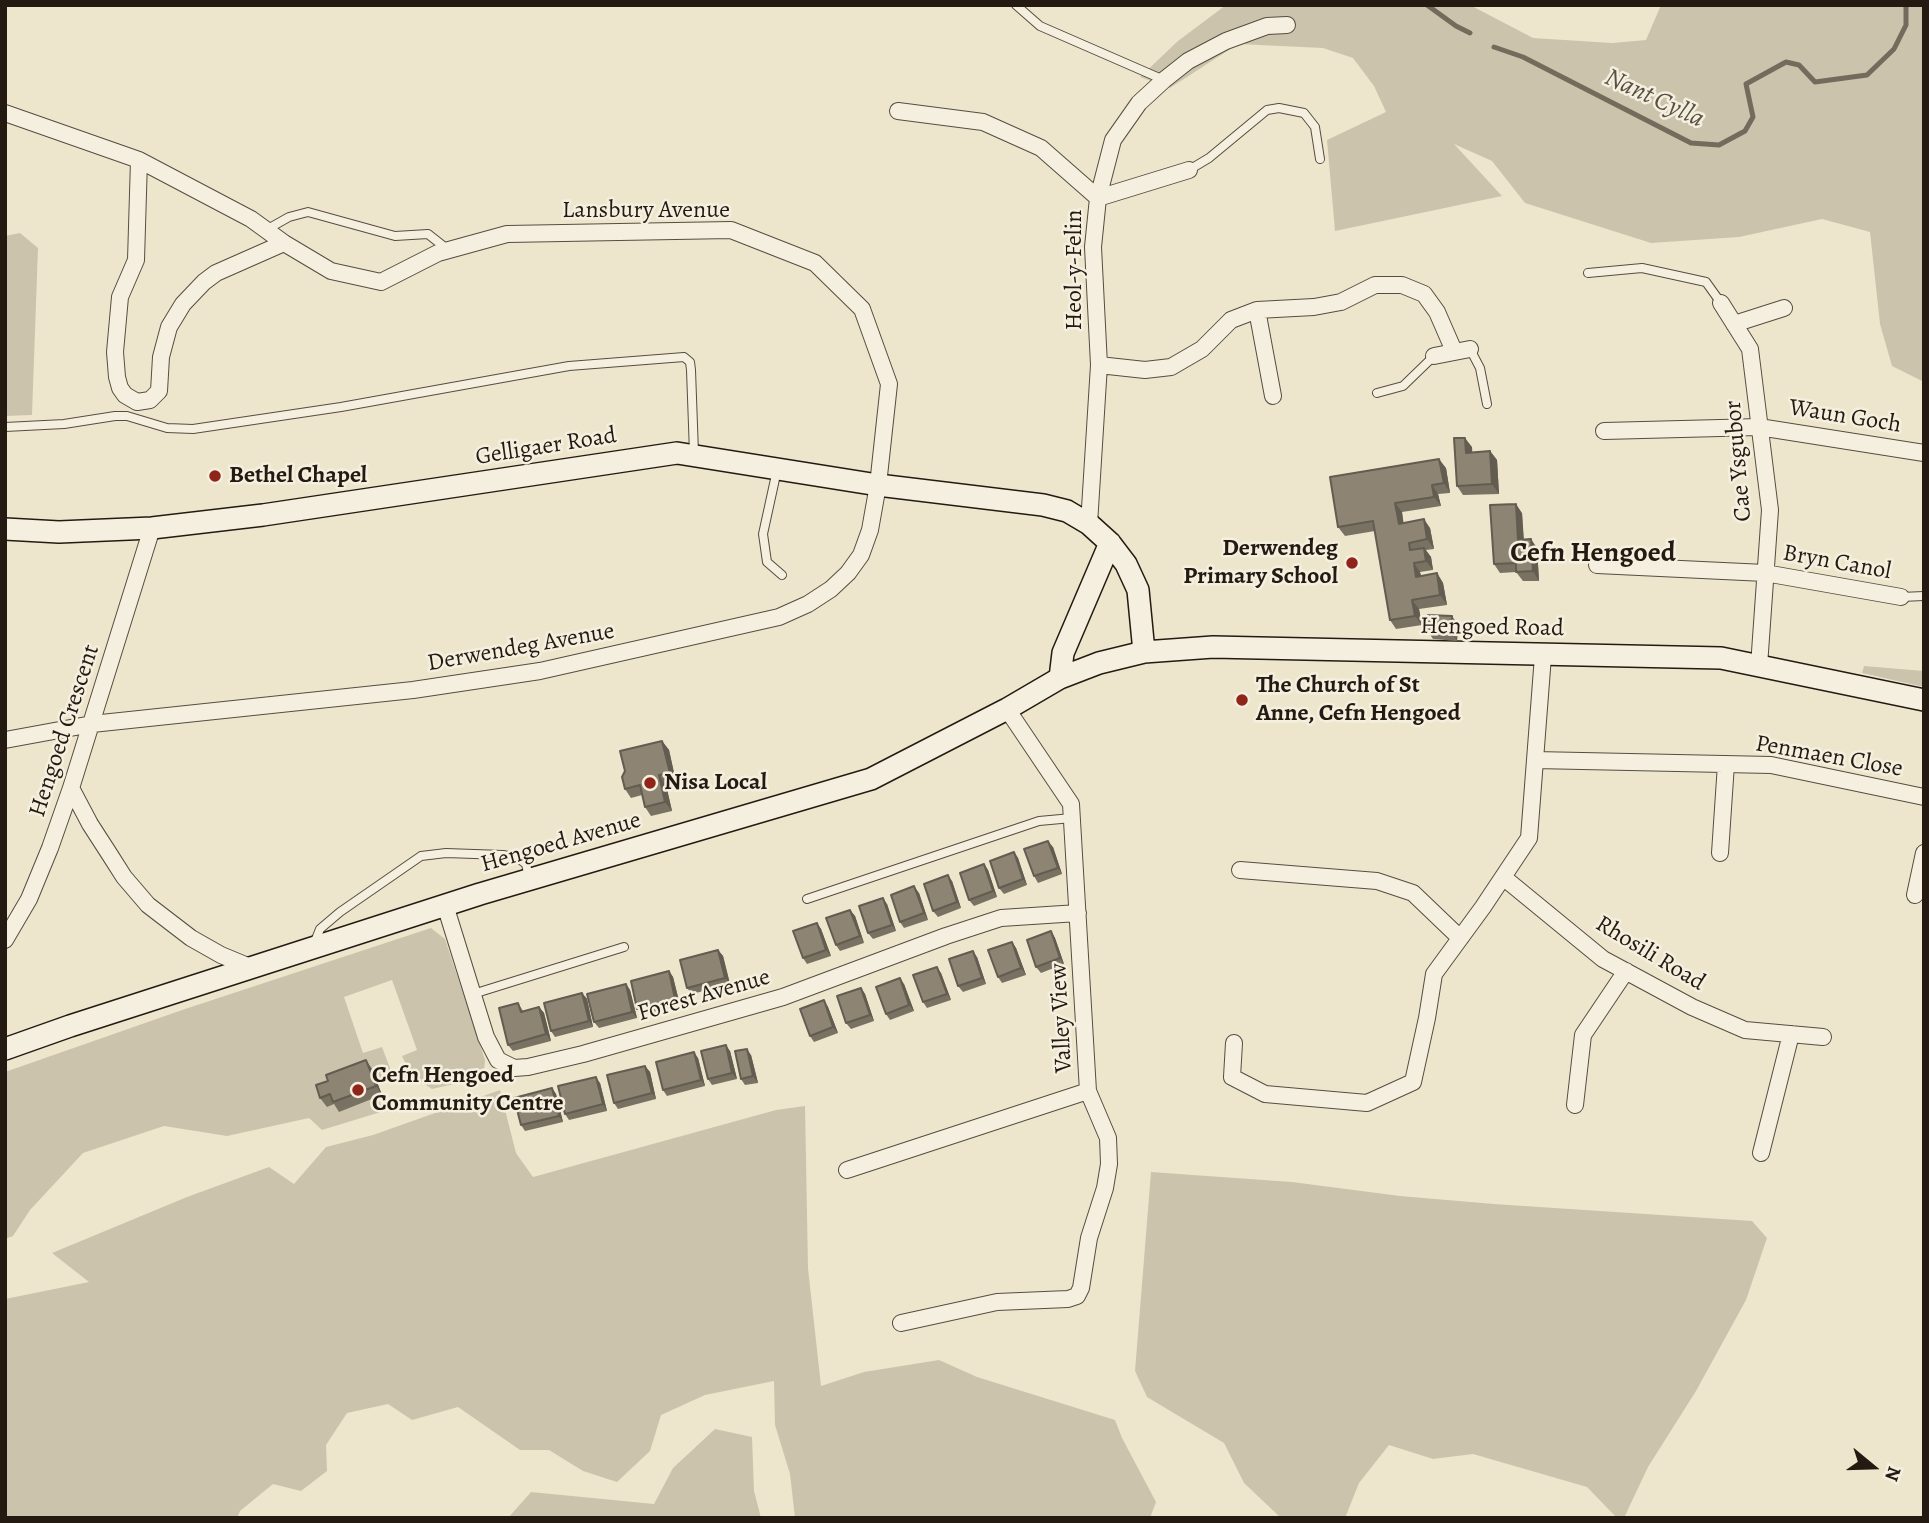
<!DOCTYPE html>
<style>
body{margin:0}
#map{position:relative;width:1929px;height:1523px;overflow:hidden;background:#eee6cc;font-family:Alegreya,serif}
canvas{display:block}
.frame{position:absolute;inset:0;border:7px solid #241a12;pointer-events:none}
.north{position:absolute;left:1838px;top:1432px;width:70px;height:70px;-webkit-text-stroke:5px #f4efde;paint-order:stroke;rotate:109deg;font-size:19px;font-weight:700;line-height:28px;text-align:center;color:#241a12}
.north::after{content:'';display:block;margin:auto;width:24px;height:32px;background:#241a12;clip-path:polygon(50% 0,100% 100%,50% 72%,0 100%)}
</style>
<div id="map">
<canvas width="1929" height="1523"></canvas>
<div class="frame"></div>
<div class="north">N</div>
</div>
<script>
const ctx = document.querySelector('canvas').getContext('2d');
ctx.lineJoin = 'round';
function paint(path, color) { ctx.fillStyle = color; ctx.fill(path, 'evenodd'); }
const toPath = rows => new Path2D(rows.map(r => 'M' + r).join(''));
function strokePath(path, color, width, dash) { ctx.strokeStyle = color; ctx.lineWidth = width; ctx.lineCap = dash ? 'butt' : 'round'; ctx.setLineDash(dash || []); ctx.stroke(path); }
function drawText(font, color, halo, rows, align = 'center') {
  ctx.font = font + ' Alegreya,serif'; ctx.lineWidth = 5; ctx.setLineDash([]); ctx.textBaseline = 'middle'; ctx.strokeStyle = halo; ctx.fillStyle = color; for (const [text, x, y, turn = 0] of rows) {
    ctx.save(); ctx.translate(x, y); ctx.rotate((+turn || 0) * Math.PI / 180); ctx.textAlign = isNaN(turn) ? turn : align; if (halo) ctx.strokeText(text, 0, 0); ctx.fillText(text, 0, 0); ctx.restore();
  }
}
paint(toPath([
 [1226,5,1470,5,1533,38,1612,43,1646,40,1661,5,1924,5,1924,382,1892,366,1880,324,1870,232,1822,219,1739,237,1651,243,1525,203,1492,161,1454,144,1502,196,1335,231,1327,140,1386,112,1374,86,1353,58,1323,48,1238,44,1170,88,1140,77,1178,41],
 [20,233,38,248,32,415,5,416,5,236],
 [1864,666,1924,671,1924,687,1862,673],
 [431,928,445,939,485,1060,484,1071,468,1081,432,1089,411,1075,402,1056,417,1050,392,980,344,997,363,1053,382,1047,393,1076,377,1081,372,1069,337,1104,340,1111,377,1097,384,1111,322,1130,309,1118,227,1136,164,1126,83,1153,30,1210,13,1236,5,1239,5,1072,185,1009],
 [500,1090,516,1153,533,1177,776,1110,805,1106,808,1268,821,1386,864,1372,939,1360,977,1377,1115,1420,1122,1438,1156,1502,1150,1518,795,1518,790,1474,775,1425,774,1381,705,1395,661,1415,650,1451,617,1482,583,1471,549,1450,520,1450,458,1407,412,1420,388,1404,347,1413,326,1445,327,1471,301,1491,273,1484,240,1511,237,1518,5,1518,5,1299,89,1282,52,1253,187,1197,269,1167,294,1184,326,1147,373,1135],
 [1151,1172,1292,1182,1400,1196,1494,1204,1752,1221,1767,1238,1746,1300,1696,1391,1648,1467,1624,1518,1617,1518,1587,1487,1473,1454,1433,1459,1389,1445,1359,1483,1345,1518,1281,1518,1244,1483,1224,1443,1147,1397,1135,1371],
 [715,1429,752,1437,754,1491,761,1518,508,1518,531,1492,654,1504,673,1468]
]), '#ccc3ac');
strokePath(toPath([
 [1427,5,1456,26,1470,33],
 [1494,47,1523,57,1691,143,1719,145,1745,131,1753,117,1746,84,1786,62,1799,65,1815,82,1867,75,1894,49,1906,25,1906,5]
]), '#746b5c', 5);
const lane = toPath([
 [1016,5,1040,26,1164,80],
 [1189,170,1209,158,1267,110,1279,108,1304,113,1315,127,1320,159],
 [266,230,289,217,308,212,395,236,428,234,447,249],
 [1588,273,1642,268,1706,282,1721,303],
 [1470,349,1480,368,1487,404],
 [1377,393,1403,386,1434,356],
 [5,427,64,424,115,416,127,416,167,428,193,429,341,407,569,366,684,357,690,362,691,370,694,453],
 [777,470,763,534,767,562,782,575],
 [1901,597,1924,596],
 [807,899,1039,821,1072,818],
 [314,944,320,929,340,912,421,856,446,853,503,855,518,858,526,864,529,878],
 [473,994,624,947]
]);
const street = toPath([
 [898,111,983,122,1041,148,1098,198,1093,247,1099,365,1089,524],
 [5,113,139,160,251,219,284,243,331,271,381,282,438,253,507,234,731,230,815,263,862,309,889,384,878,485,870,530,861,555,848,573,831,589,808,604,779,617,540,671,413,690,92,724,5,740],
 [139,160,136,260,120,297,115,352,117,377,120,388,125,395,137,402,150,400,159,391,161,357,169,327,183,304,204,282,216,273,284,243],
 [1098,198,1113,140,1139,103,1164,80,1188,61,1226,41,1267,26,1287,25],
 [1098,198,1189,170],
 [1721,303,1750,349,1770,510,1759,666],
 [1257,310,1273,396],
 [1734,324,1784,308],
 [1434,356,1470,349],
 [1099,365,1145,370,1171,367,1202,349,1231,320,1257,310,1314,307,1341,302,1375,285,1402,285,1424,294,1437,312,1454,351],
 [1604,431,1759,427,1924,453],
 [1597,565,1765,573,1901,597],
 [1535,760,1771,765,1924,797],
 [71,788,90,824,110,855,124,877,148,905,191,938,221,955,250,967],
 [1720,853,1726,764],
 [1240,870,1377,881,1413,893,1460,938],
 [1503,877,1603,959,1692,1007,1745,1030,1823,1037],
 [1915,895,1924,853],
 [445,905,486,1037,498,1060,514,1068,528,1067,583,1054,783,997,946,936,1001,918,1078,913],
 [5,940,29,899,50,848,71,788,152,528],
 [1234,1043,1232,1077,1265,1094,1367,1103,1413,1082,1427,1018,1434,974,1483,907,1529,838,1543,656],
 [1575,1105,1583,1035,1626,971],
 [1761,1153,1791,1034],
 [847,1170,1088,1091,1071,804,1007,709],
 [901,1323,997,1302,1068,1299,1077,1296,1081,1288,1089,1238,1105,1188,1109,1164,1108,1138,1088,1091]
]);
const secondary = toPath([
 [5,529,59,532,152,528,263,515,677,453,878,485,1043,505,1067,511,1089,524,1110,543,1126,564,1138,590,1144,652],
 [1060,678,1099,663,1144,652,1213,647,1721,658,1924,700],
 [5,1049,70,1026,480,894,871,779,1007,709,1060,678,1063,653,1110,543]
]);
strokePath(lane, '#564d40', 10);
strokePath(street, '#564d40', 18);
strokePath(secondary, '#241a12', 24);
strokePath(lane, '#f4efde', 8);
strokePath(street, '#f4efde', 16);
strokePath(secondary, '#f4efde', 21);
paint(toPath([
 [1472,447,1472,452,1490,451,1497,460,1499,494,1463,495,1457,486],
 [1446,468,1450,493,1438,494,1441,506,1402,512,1403,523,1430,528,1434,549,1426,550,1431,557,1433,570,1420,572,1421,576,1437,573,1443,583,1447,605,1419,609,1422,625,1396,629,1390,620,1375,531,1345,536,1338,527],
 [1522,513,1524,540,1537,548,1539,581,1523,581,1516,572,1500,573,1494,564],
 [1458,625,1457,641,1433,639,1427,630],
 [662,741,669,750,676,782,666,785,672,811,651,816,645,807,642,795,631,798,625,789],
 [1053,847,1062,874,1038,883,1034,876],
 [1014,852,1018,858,1027,885,1004,894,999,888],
 [984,864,988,870,997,897,974,906,969,900],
 [952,881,961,908,938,917,933,911],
 [919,893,928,920,904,928,900,922],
 [887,904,896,931,873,939,868,933],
 [850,910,855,916,864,943,840,951,836,945],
 [817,923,821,929,831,956,807,964,803,958],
 [1051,931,1055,938,1064,964,1041,973,1036,967],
 [1012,942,1016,948,1026,975,1002,983,998,977],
 [718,950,723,956,730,984,692,994,687,988],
 [977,957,986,984,963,992,958,986],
 [669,971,673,977,680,1005,642,1015,637,1009],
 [941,973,951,1000,927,1008,923,1002],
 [626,984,630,990,637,1018,599,1028,594,1022],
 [904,984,914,1011,890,1020,886,1014],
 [861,988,865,994,874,1021,851,1029,846,1023],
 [582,993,587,999,593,1027,555,1037,551,1031],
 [824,1000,828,1007,838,1033,814,1042,810,1036],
 [518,1003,523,1011,539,1007,544,1013,551,1041,513,1051,508,1045],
 [730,1051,737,1079,712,1085,708,1079],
 [751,1055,758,1083,745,1085,741,1079],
 [698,1058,705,1086,667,1096,663,1090],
 [645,1066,650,1072,656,1099,618,1109,614,1103],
 [372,1069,382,1095,339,1112,334,1104,327,1107,320,1098],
 [600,1083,607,1111,569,1120,565,1114],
 [552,1088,556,1094,563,1122,525,1131,521,1125]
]), '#797263');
paint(toPath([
 [1465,438,1472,447,1473,462,1466,453],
 [1490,451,1497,460,1499,494,1492,484],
 [1439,459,1446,468,1450,493,1444,483],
 [1432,485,1438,494,1441,506,1434,497],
 [1395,503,1402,512,1405,533,1399,524],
 [1516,504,1522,513,1524,549,1518,540],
 [1424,519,1430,528,1434,549,1427,539],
 [1531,539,1537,548,1539,581,1533,571],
 [1424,548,1431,557,1433,570,1426,561],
 [1414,563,1420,572,1423,586,1416,577],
 [1437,573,1443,583,1447,605,1440,595],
 [1412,600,1419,609,1422,625,1415,616],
 [1452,616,1458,625,1457,641,1451,631],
 [662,741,669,750,676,782,670,773],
 [659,775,666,785,672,811,665,802],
 [1048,841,1053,847,1062,874,1058,868],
 [1014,852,1018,858,1027,885,1023,879],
 [984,864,988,870,997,897,993,891],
 [948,875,952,881,961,908,957,902],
 [914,886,919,893,928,920,924,913],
 [883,898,887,904,896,931,892,925],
 [850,910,855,916,864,943,860,936],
 [817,923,821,929,831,956,826,950],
 [1051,931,1055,938,1064,964,1060,958],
 [1012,942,1016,948,1026,975,1021,968],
 [718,950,723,956,730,984,725,978],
 [973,951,977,957,986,984,982,978],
 [937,967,941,973,951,1000,947,994],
 [669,971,673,977,680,1005,675,999],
 [900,978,904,984,914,1011,909,1005],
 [626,984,630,990,637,1018,632,1012],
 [861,988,865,994,874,1021,870,1015],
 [582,993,587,999,593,1027,589,1021],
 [824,1000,828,1007,838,1033,833,1027],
 [539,1007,544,1013,551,1041,546,1034],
 [726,1045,730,1051,737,1079,732,1073],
 [747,1049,751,1055,758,1083,753,1076],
 [694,1052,698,1058,705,1086,701,1080],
 [366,1060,372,1069,382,1095,376,1086],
 [645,1066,650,1072,656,1099,652,1093],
 [596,1077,600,1083,607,1111,603,1104],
 [552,1088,556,1094,563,1122,559,1116]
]), '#635c50');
const building = toPath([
 [1454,438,1465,438,1466,453,1490,451,1492,484,1457,486,1454,438],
 [1439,459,1444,483,1432,485,1434,497,1395,503,1399,524,1424,519,1427,539,1409,543,1410,550,1424,548,1426,561,1414,563,1416,577,1437,573,1440,595,1412,600,1415,616,1390,620,1373,521,1338,527,1330,477,1439,459],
 [1516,504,1518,540,1531,539,1533,571,1516,572,1516,563,1494,564,1490,505,1516,504],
 [1428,615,1452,616,1451,631,1427,630,1428,615],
 [662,741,670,773,659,775,665,802,645,807,640,785,625,789,622,777,625,771,620,751,662,741],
 [1048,841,1058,868,1034,876,1024,849,1048,841],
 [1014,852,1023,879,999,888,990,861,1014,852],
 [984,864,993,891,969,900,960,873,984,864],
 [948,875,957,902,933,911,924,884,948,875],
 [914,886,924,913,900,922,891,895,914,886],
 [883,898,892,925,868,933,859,906,883,898],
 [850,910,860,936,836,945,826,918,850,910],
 [817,923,826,950,803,958,793,931,817,923],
 [1051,931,1060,958,1036,967,1027,940,1051,931],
 [1012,942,1021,968,998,977,988,950,1012,942],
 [718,950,725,978,687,988,680,960,718,950],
 [973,951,982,978,958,986,949,959,973,951],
 [937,967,947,994,923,1002,913,975,937,967],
 [669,971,675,999,637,1009,631,981,669,971],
 [900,978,909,1005,886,1014,876,987,900,978],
 [626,984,632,1012,594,1022,587,994,626,984],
 [861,988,870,1015,846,1023,837,996,861,988],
 [582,993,589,1021,551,1031,544,1003,582,993],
 [824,1000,833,1027,810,1036,800,1009,824,1000],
 [518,1003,521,1012,539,1007,546,1034,508,1045,499,1008,518,1003],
 [726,1045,732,1073,708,1079,701,1051,726,1045],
 [747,1049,753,1076,741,1079,735,1051,747,1049],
 [694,1052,701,1080,663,1090,656,1062,694,1052],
 [366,1060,376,1086,333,1102,330,1094,320,1098,316,1085,328,1081,326,1075,366,1060],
 [645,1066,652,1093,614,1103,607,1075,645,1066],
 [596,1077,603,1104,565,1114,558,1086,596,1077],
 [552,1088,559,1116,521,1125,514,1098,552,1088]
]);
paint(building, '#8d8473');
strokePath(building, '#635c50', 2);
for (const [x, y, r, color] of [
 [215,476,7,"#8f2418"],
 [1352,563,7,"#8f2418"],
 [1242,700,7,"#8f2418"],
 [650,783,7,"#8f2418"],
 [358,1090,7,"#8f2418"]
]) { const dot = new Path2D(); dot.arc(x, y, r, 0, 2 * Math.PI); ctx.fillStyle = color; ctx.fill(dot); strokePath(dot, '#f4efde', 2.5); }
drawText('24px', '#241a12', '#f4efde', [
 ["Lansbury Avenue",646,211],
 ["Heol-y-Felin",1075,270,-90],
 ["Waun Goch",1845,417,9],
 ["Gelligaer Road",546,447,-9],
 ["Cae Ysgubor",1739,461,-95],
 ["Bryn Canol",1837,563,10],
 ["Hengoed Road",1492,628,1],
 ["Derwendeg Avenue",521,648,-10],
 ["Hengoed Crescent",65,731,-72],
 ["Penmaen Close",1829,757,10],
 ["Hengoed Avenue",561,843,-16],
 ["Rhosili Road",1650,954,31],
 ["Forest Avenue",704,996,-16],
 ["Valley View",1062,1018,-93]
]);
drawText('bold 24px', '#241a12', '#f4efde', [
 ["Bethel Chapel",229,476],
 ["Derwendeg",1338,549,"right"],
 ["Primary School",1338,577,"right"],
 ["The Church of St",1256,686],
 ["Anne, Cefn Hengoed",1256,714],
 ["Nisa Local",664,783],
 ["Cefn Hengoed",372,1076],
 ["Community Centre",372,1104]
], 'left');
drawText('italic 26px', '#595043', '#f4efde', [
 ["Nant Cylla",1654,99,25]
]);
drawText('bold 28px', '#241a12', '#f4efde', [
 ["Cefn Hengoed",1593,554]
]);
</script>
